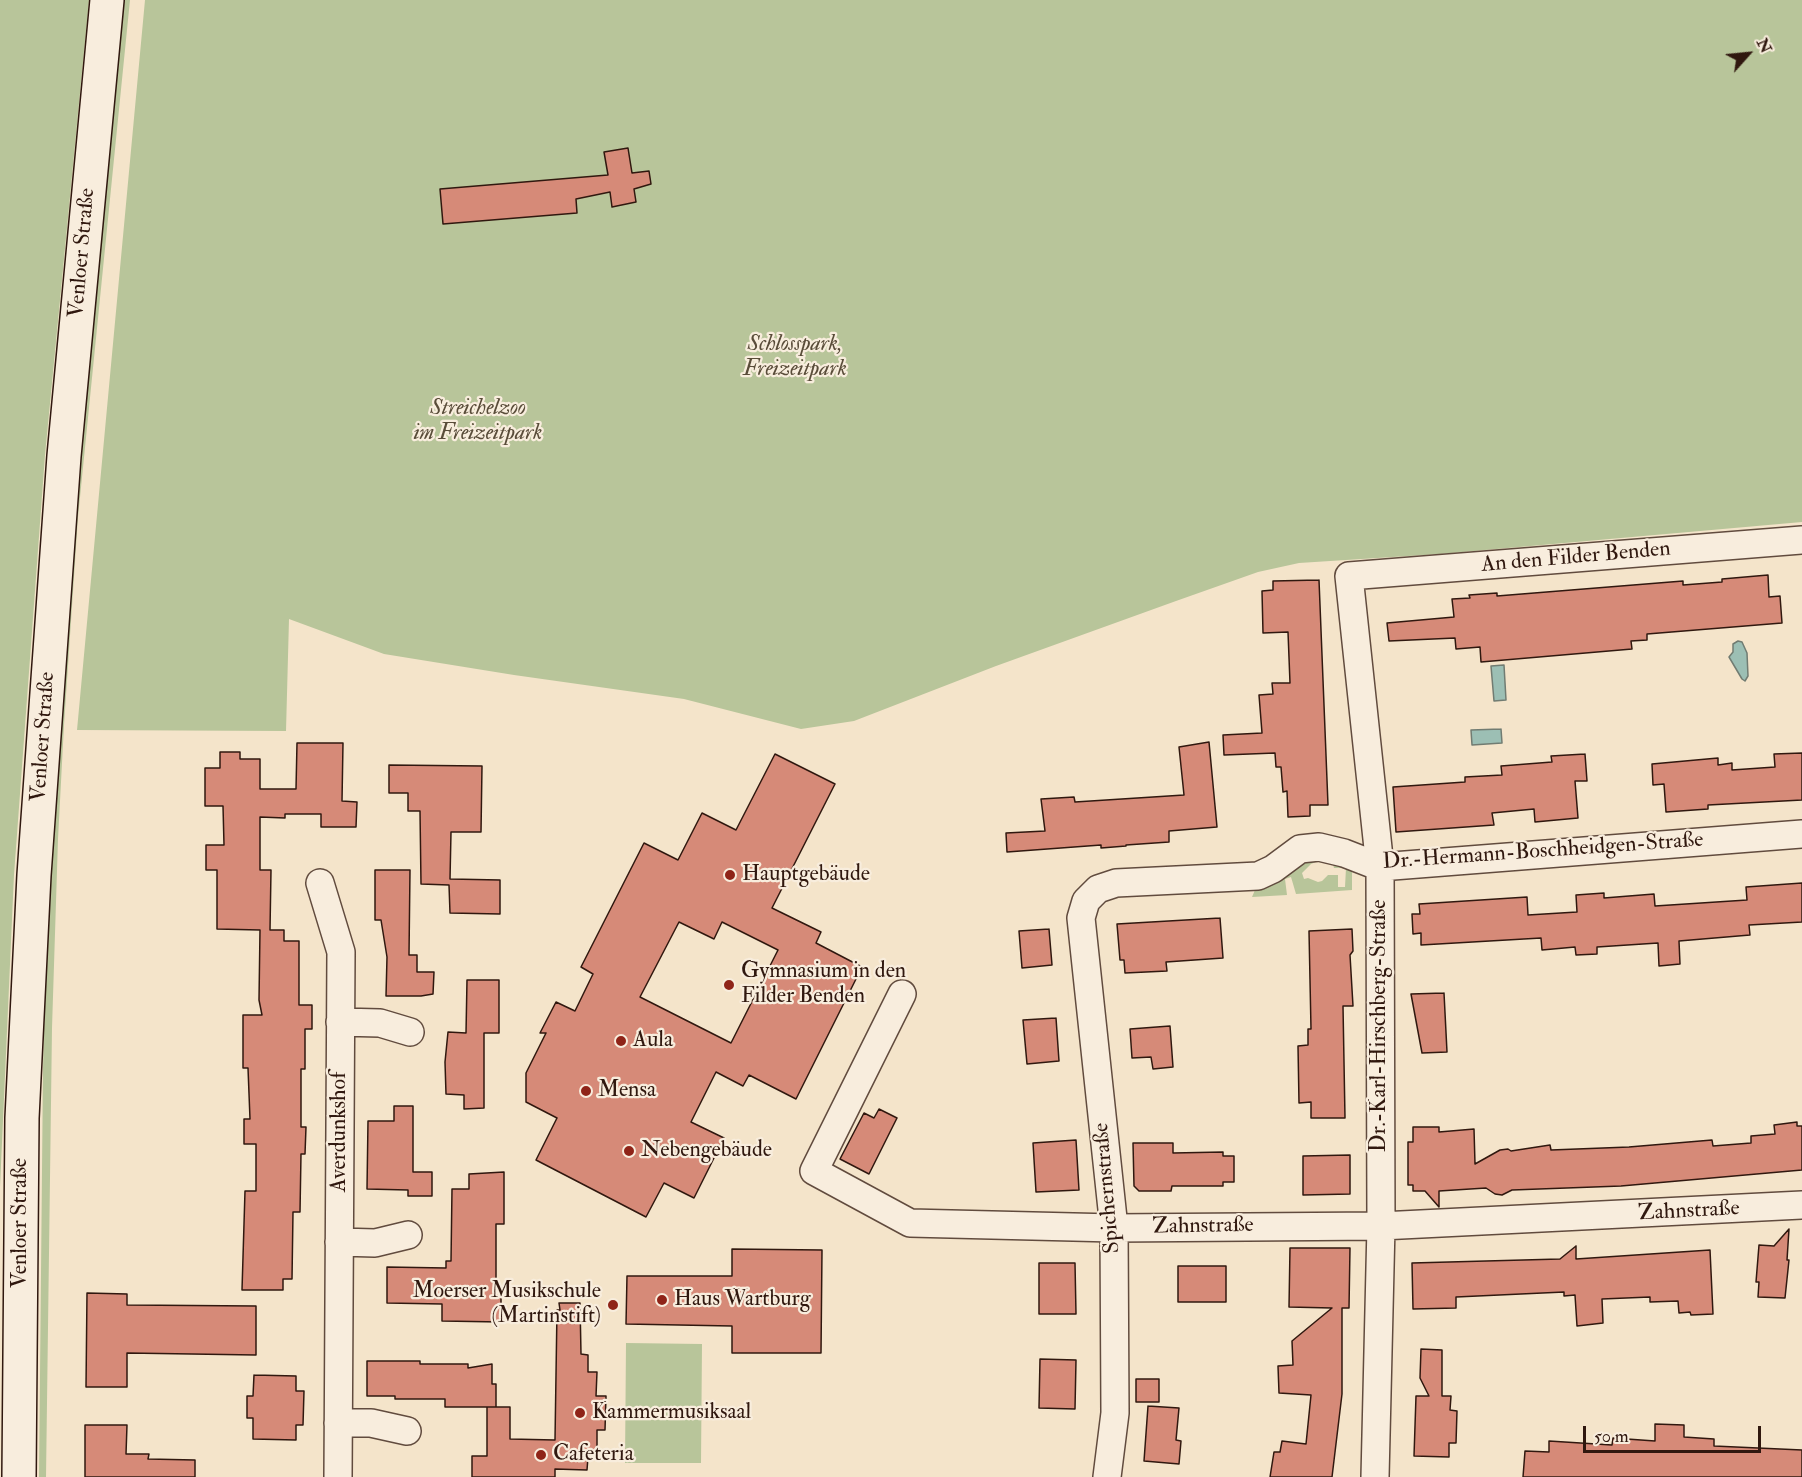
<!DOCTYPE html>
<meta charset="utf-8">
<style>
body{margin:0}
#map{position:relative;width:1802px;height:1477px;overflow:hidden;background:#f4e4ca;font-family:"IM FELL Double Pica",serif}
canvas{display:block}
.north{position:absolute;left:1718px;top:24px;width:60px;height:60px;-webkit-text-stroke:4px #f8eddd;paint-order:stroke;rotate:63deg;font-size:16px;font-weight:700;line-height:24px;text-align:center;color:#30180f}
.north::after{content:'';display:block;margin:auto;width:21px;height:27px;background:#30180f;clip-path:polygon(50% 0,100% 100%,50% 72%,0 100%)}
.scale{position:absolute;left:1583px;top:1426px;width:178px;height:27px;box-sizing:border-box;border:3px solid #30180f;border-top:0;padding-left:8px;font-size:18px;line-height:21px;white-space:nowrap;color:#30180f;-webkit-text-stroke:4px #f8eddd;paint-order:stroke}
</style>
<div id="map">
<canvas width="1802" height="1477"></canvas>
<div class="north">N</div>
<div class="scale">50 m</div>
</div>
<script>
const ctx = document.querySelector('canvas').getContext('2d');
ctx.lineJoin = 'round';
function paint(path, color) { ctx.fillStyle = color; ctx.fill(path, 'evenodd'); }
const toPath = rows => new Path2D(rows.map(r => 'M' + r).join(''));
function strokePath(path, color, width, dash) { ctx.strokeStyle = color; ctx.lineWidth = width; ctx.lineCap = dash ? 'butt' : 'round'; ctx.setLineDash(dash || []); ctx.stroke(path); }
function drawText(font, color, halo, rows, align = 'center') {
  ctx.font = font + ' "IM FELL Double Pica",serif'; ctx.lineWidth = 4.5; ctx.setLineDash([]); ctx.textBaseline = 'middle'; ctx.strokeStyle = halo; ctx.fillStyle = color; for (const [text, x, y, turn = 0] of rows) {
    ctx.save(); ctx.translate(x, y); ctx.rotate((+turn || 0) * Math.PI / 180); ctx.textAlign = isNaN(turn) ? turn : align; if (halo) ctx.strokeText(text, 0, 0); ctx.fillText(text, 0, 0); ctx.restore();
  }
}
paint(toPath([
 [0,0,89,0,45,455,14,875,0,1187],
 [122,0,130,0,78,517,64,725,58,839,52,1028,46,1477,39,1477,43,1068,48,875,69,530],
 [145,0,1802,0,1802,522,1440,554,1299,563,1258,572,1176,601,996,666,854,721,801,729,684,699,514,675,384,654,289,619,286,731,77,730],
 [1314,855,1337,857,1349,864,1352,871,1352,890,1296,894,1291,877,1285,879,1287,895,1252,897,1255,890,1278,877,1290,864],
 [1328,857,1332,861,1334,868,1346,868,1345,887,1338,887,1338,875,1328,875,1322,881,1318,882,1308,878,1304,879,1302,873,1311,864,1318,861,1324,861],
 [626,1343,702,1344,701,1463,625,1463]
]), '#b8c59a');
const water = toPath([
 [1738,641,1742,642,1747,653,1748,676,1745,681,1742,679,1729,657,1733,652,1733,644,1738,641],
 [1504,665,1506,700,1494,701,1491,666,1504,665],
 [1501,729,1502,743,1472,745,1471,730,1501,729]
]);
paint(water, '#9cbfb4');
strokePath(water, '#717c72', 1.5);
const building = toPath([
 [628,148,632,173,649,171,651,184,634,189,636,202,612,207,610,192,576,199,577,213,443,224,440,189,608,175,604,152,628,148],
 [1768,575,1769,597,1780,596,1782,623,1647,634,1647,640,1631,641,1632,649,1481,662,1480,647,1456,649,1455,638,1389,641,1387,623,1454,617,1452,599,1470,598,1469,595,1497,593,1497,596,1683,581,1683,585,1722,582,1722,579,1768,575],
 [1319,580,1328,805,1310,805,1310,816,1288,817,1287,791,1283,792,1281,767,1276,767,1275,753,1224,755,1223,735,1262,733,1259,695,1273,694,1272,683,1290,683,1288,632,1263,633,1262,591,1273,590,1273,581,1319,580],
 [1209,742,1217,827,1169,831,1169,842,1126,845,1126,846,1101,848,1101,845,1007,852,1006,833,1045,831,1041,799,1074,797,1075,802,1184,795,1179,747,1209,742],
 [297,743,343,743,342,801,357,802,356,827,321,827,321,814,285,814,285,818,260,817,260,870,271,870,270,930,284,930,284,941,299,941,299,1005,312,1005,312,1029,305,1029,305,1069,301,1069,301,1127,306,1127,305,1154,301,1154,300,1212,293,1212,292,1279,283,1279,283,1290,242,1290,245,1191,256,1191,256,1144,244,1144,244,1119,250,1119,248,1068,243,1068,243,1015,262,1015,259,1000,260,930,217,929,217,870,206,870,206,845,224,845,223,806,205,806,205,768,220,768,220,752,240,752,240,759,260,759,260,789,296,789,297,743],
 [1802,753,1802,800,1708,805,1708,809,1666,812,1664,784,1653,785,1652,764,1718,758,1718,765,1732,763,1732,770,1775,767,1774,754,1802,753],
 [775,754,835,784,772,908,821,932,816,943,862,967,796,1099,749,1075,743,1086,716,1072,691,1122,724,1138,694,1198,664,1183,646,1217,536,1160,557,1118,526,1102,526,1073,546,1033,540,1033,556,1002,575,1011,593,974,581,967,644,843,678,860,702,813,736,830,775,754],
 [679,922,714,939,722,922,778,950,731,1043,640,997,679,922],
 [1585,754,1587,781,1575,781,1578,818,1535,822,1534,809,1492,813,1494,825,1396,832,1393,787,1465,782,1465,777,1502,775,1501,766,1552,762,1551,756,1585,754],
 [389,765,482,766,481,832,451,832,450,879,500,880,500,914,450,913,449,885,421,884,420,811,408,811,408,793,389,793,389,765],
 [375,870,410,870,409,955,417,955,417,972,434,972,433,994,421,996,386,996,387,957,381,920,375,920,375,870],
 [1802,883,1802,922,1749,925,1750,935,1679,941,1680,964,1659,966,1658,943,1597,947,1597,954,1576,955,1575,947,1542,950,1541,938,1421,945,1421,933,1413,934,1412,914,1420,914,1419,904,1527,897,1528,915,1577,912,1576,895,1604,893,1604,898,1654,894,1655,906,1747,900,1746,887,1802,883],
 [1220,918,1223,958,1166,962,1167,971,1125,973,1124,960,1120,960,1117,924,1220,918],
 [1049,929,1052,965,1022,968,1019,931,1049,929],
 [1352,929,1353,951,1350,955,1353,1006,1343,1006,1345,1118,1311,1118,1311,1102,1299,1103,1298,1046,1308,1045,1308,1029,1311,1029,1309,931,1352,929],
 [467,980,499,980,499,1033,484,1033,484,1108,464,1109,464,1095,446,1094,445,1062,448,1032,466,1033,467,980],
 [1444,993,1447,1052,1422,1053,1411,994,1444,993],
 [1056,1018,1059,1061,1027,1064,1023,1020,1056,1018],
 [1170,1026,1173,1067,1153,1069,1151,1057,1132,1058,1130,1029,1170,1026],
 [394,1106,413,1106,413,1172,432,1172,432,1196,408,1196,408,1190,367,1189,368,1121,394,1121,394,1106],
 [879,1109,897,1118,869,1174,840,1159,864,1113,874,1118,879,1109],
 [1797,1122,1797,1126,1802,1126,1802,1170,1621,1186,1512,1190,1502,1195,1495,1194,1486,1188,1439,1191,1439,1207,1425,1191,1413,1191,1413,1185,1408,1185,1408,1142,1413,1142,1413,1127,1439,1127,1439,1132,1474,1129,1475,1164,1500,1150,1508,1149,1511,1151,1550,1145,1551,1150,1629,1147,1712,1140,1713,1146,1751,1143,1751,1136,1775,1134,1774,1125,1797,1122],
 [1076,1140,1079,1190,1036,1192,1033,1143,1076,1140],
 [1133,1143,1173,1143,1173,1153,1223,1152,1223,1156,1234,1156,1234,1182,1223,1182,1223,1186,1172,1186,1171,1191,1139,1191,1134,1186,1133,1143],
 [1350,1155,1350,1194,1303,1195,1303,1156,1350,1155],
 [504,1172,504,1224,496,1224,496,1288,501,1288,501,1322,442,1321,442,1304,387,1303,387,1267,446,1268,446,1261,451,1261,452,1189,469,1189,469,1174,504,1172],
 [1789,1229,1787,1260,1789,1260,1785,1298,1758,1297,1759,1282,1756,1282,1759,1245,1774,1246,1789,1229],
 [1576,1246,1576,1259,1710,1250,1713,1314,1691,1315,1690,1312,1679,1313,1678,1301,1650,1302,1650,1297,1602,1299,1603,1323,1577,1326,1575,1295,1564,1296,1564,1292,1456,1297,1456,1308,1413,1309,1412,1263,1560,1259,1576,1246],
 [1290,1248,1350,1248,1349,1308,1342,1308,1342,1394,1332,1477,1270,1477,1274,1452,1280,1452,1282,1441,1306,1444,1311,1395,1279,1393,1278,1366,1293,1365,1292,1341,1332,1308,1289,1307,1290,1248],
 [732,1249,822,1250,821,1353,732,1353,732,1326,626,1324,627,1276,732,1276,732,1249],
 [1039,1263,1075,1263,1076,1314,1039,1314,1039,1263],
 [1178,1266,1226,1266,1226,1302,1178,1302,1178,1266],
 [87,1293,127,1294,127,1305,256,1306,256,1355,127,1353,127,1387,86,1387,87,1293],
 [559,1303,580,1303,581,1354,588,1355,588,1372,597,1372,596,1396,606,1396,605,1430,597,1430,597,1453,593,1453,593,1458,588,1457,587,1470,555,1469,555,1477,472,1477,472,1456,487,1456,487,1407,510,1407,510,1439,555,1440,557,1310,560,1310,559,1303],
 [1421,1349,1442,1350,1442,1396,1451,1396,1450,1410,1457,1411,1456,1443,1449,1443,1449,1457,1414,1456,1416,1396,1429,1396,1420,1378,1421,1349],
 [1040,1359,1076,1360,1075,1409,1039,1408,1040,1359],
 [367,1361,420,1361,420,1364,468,1364,468,1368,492,1364,492,1384,496,1384,496,1407,445,1407,445,1399,395,1399,395,1396,367,1396,367,1361],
 [254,1375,296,1376,296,1391,304,1391,303,1425,296,1425,296,1440,253,1439,253,1418,247,1418,247,1396,253,1396,254,1375],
 [1136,1379,1159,1379,1159,1402,1136,1402,1136,1379],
 [1148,1406,1179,1408,1176,1440,1181,1441,1179,1464,1144,1461,1148,1406],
 [1655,1424,1684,1425,1684,1437,1714,1439,1714,1446,1802,1450,1802,1477,1523,1477,1525,1451,1549,1452,1549,1441,1612,1445,1613,1438,1655,1441,1655,1424],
 [85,1425,127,1425,126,1454,149,1454,148,1459,195,1460,195,1477,85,1477,85,1425]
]);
paint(building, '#d68a78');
strokePath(building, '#30180f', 1.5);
const minor = toPath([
 [320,883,341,952,338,1477],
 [902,994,814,1171,910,1223,1114,1228,1381,1226,1802,1205],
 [340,1022,380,1023,410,1032],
 [339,1242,375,1243,408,1235],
 [338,1423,371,1423,407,1431],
 [1107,1477,1115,1413,1114,1228,1081,918,1086,901,1098,889,1116,883,1258,876,1273,869,1300,849,1319,847,1344,853,1380,867,1802,834],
 [1375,1477,1381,1226,1380,867,1349,576,1802,540]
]);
const secondary = toPath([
 [19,1477,22,1118,34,875,64,456,107,0]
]);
strokePath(minor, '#614b3e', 30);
strokePath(secondary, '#30180f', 36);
strokePath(minor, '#f8eddd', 27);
strokePath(secondary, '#f8eddd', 33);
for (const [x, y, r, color] of [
 [730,875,6,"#8f2418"],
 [729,985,6,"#8f2418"],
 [621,1041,6,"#8f2418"],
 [586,1091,6,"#8f2418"],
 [629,1151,6,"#8f2418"],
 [662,1300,6,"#8f2418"],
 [613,1305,6,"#8f2418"],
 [580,1413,6,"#8f2418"],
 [541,1455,6,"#8f2418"]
]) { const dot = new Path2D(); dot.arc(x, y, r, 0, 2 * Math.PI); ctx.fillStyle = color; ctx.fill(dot); strokePath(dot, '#f8eddd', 2); }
drawText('22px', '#30180f', '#f8eddd', [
 ["Venloer Straße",83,253,-85],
 ["An den Filder Benden",1576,558,-5],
 ["Venloer Straße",44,737,-86],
 ["Dr.-Hermann-Boschheidgen-Straße",1543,852,-4],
 ["Dr.-Karl-Hirschberg-Straße",1380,1026,-90],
 ["Averdunkshof",340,1132,-90],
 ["Spichernstraße",1108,1188,-95],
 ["Zahnstraße",1689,1212,-3],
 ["Venloer Straße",21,1223,-90],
 ["Zahnstraße",1203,1227,-1]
]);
drawText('italic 22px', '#594c39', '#f8eddd', [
 ["Schlosspark,",795,345],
 ["Freizeitpark",795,370],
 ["Streichelzoo",478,409],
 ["im Freizeitpark",478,434]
]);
drawText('22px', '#30180f', '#f8eddd', [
 ["Hauptgebäude",742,875],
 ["Gymnasium in den",741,972],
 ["Filder Benden",741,997],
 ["Aula",633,1041],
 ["Mensa",598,1091],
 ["Nebengebäude",641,1151],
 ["Moerser Musikschule",601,1292,"right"],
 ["(Martinstift)",601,1317,"right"],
 ["Haus Wartburg",674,1300],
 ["Kammermusiksaal",592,1413],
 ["Cafeteria",553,1455]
], 'left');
</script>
